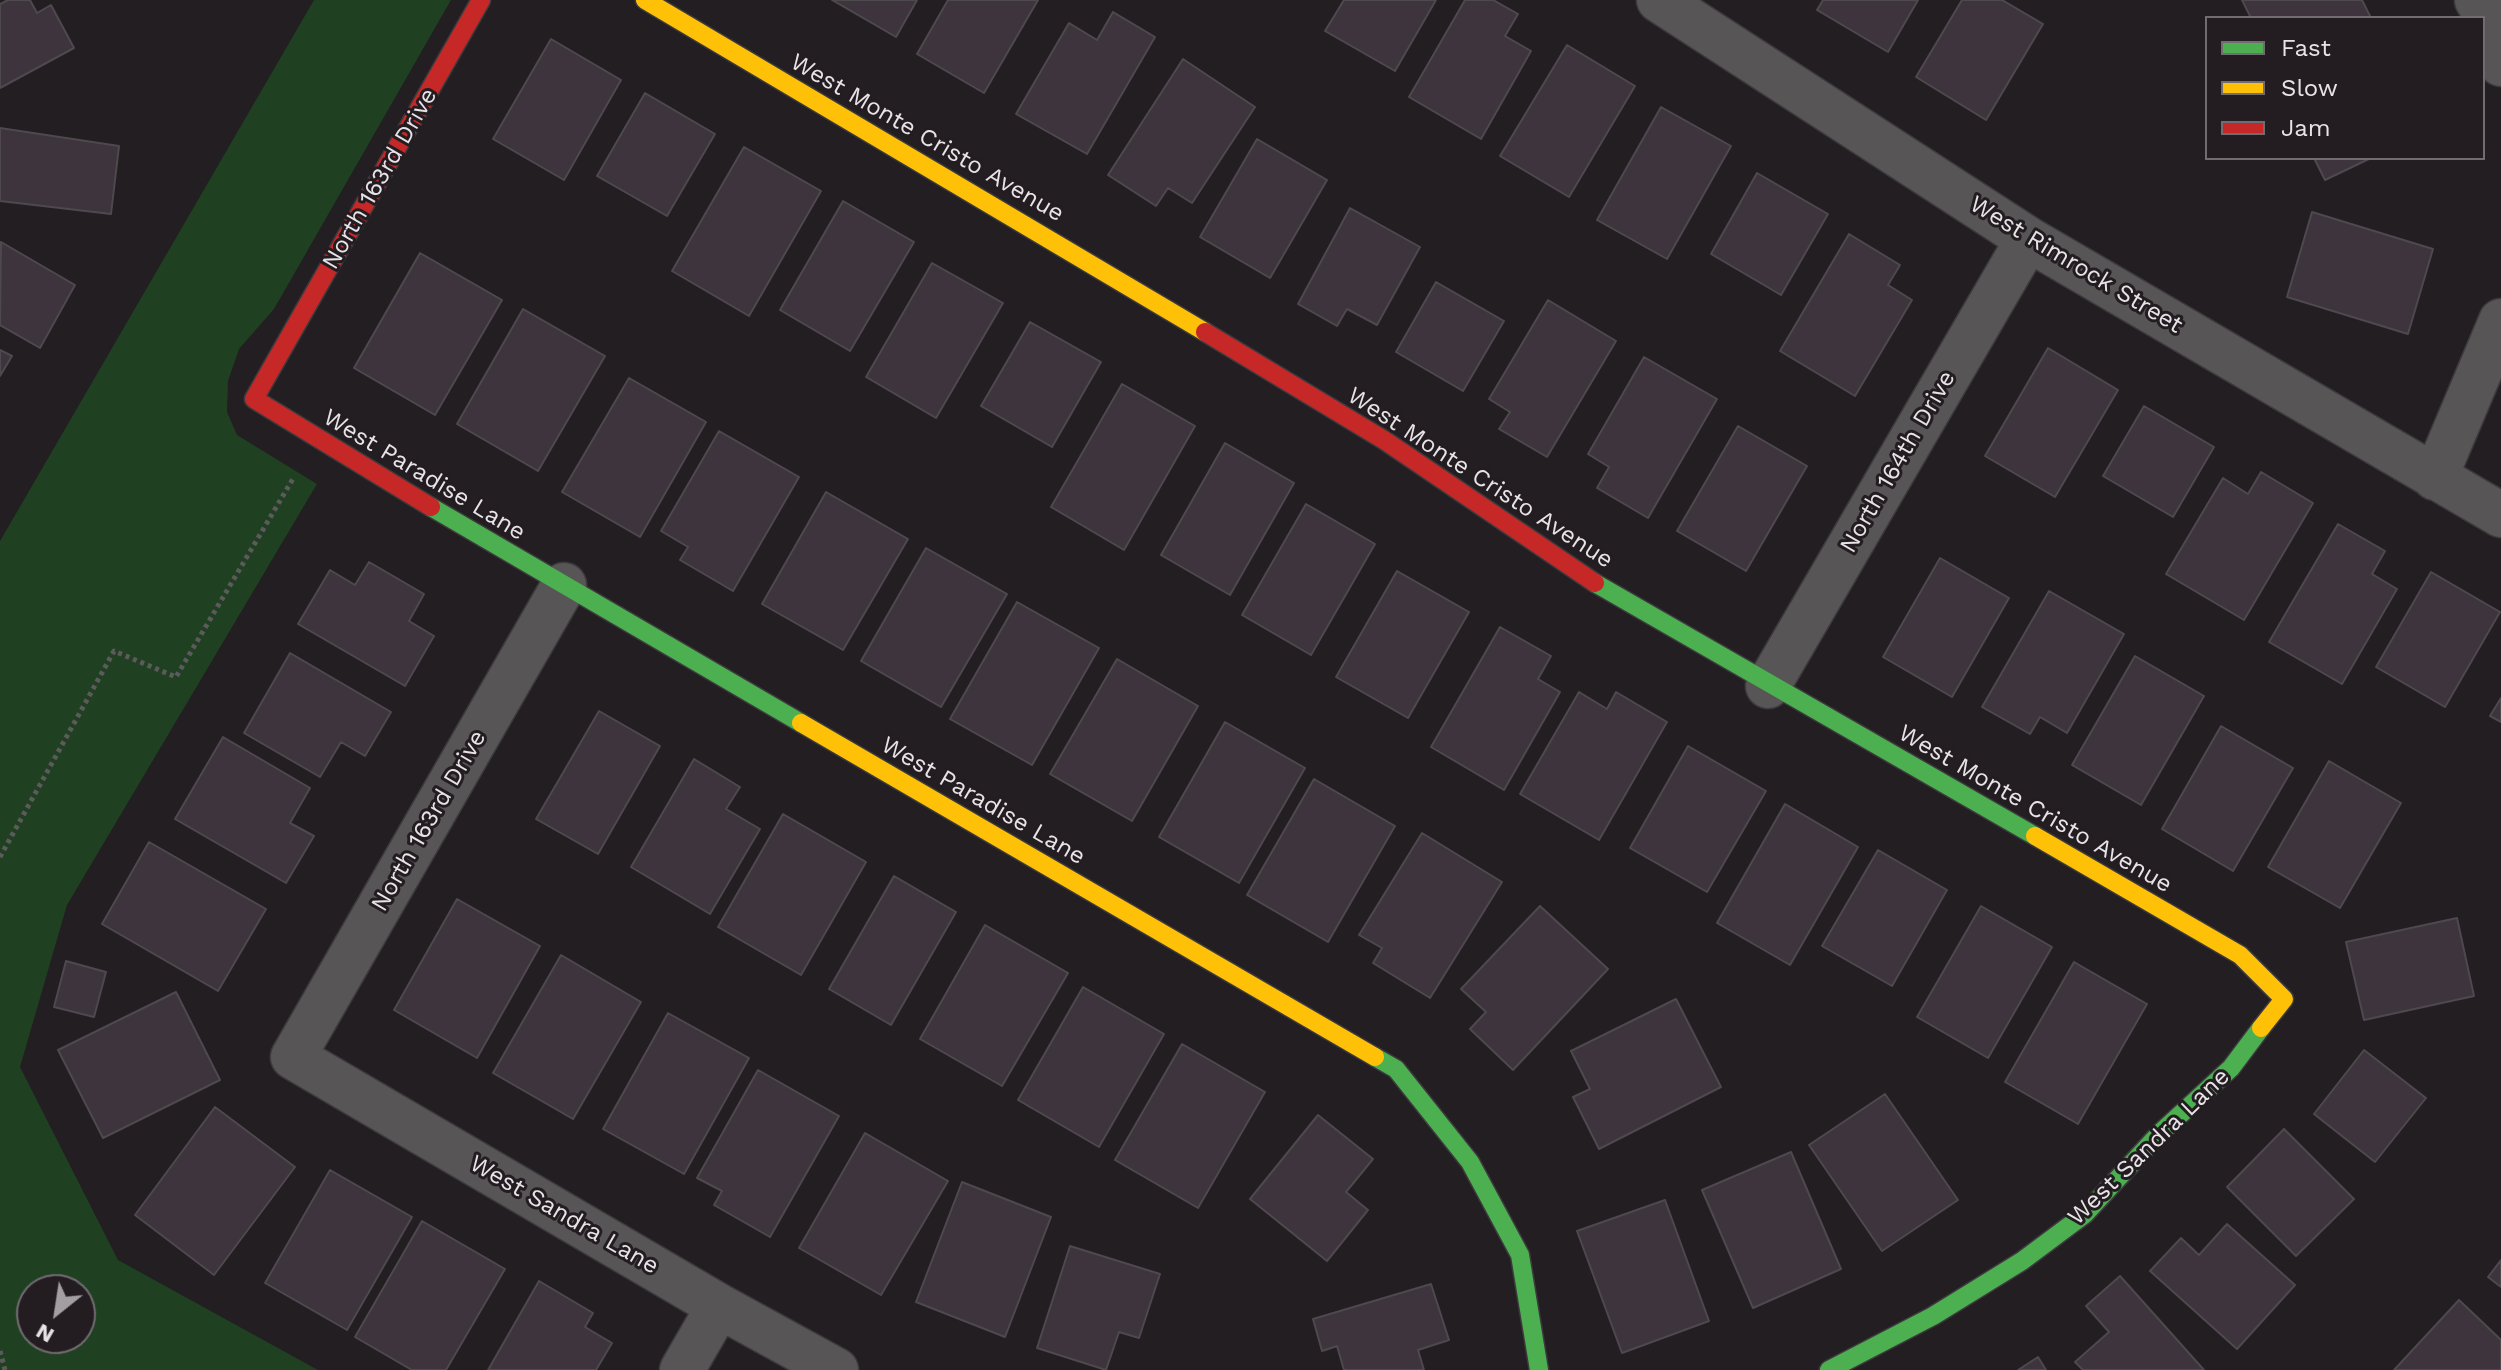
<!DOCTYPE html>
<style>
body{margin:0}
#map{position:relative;width:2501px;height:1370px;overflow:hidden;background:#221e21;font-family:"Work Sans",sans-serif}
canvas{display:block}
.legend{position:absolute;left:2205px;top:16px;width:280px;height:144px;box-sizing:border-box;background:#231d22;border:2px solid #716c71;margin:0;padding:10px 14px;list-style:none;font-size:24px;color:#e7e3e7}
.legend li{display:flex;align-items:center;gap:16px;height:40px}
.legend b{width:40px;border:2px solid #716c71}
.north{position:absolute;left:16px;top:1274px;width:80px;height:80px;box-sizing:border-box;background:#231d22;border:2px solid #716c71;border-radius:50%;rotate:210deg;font-size:22px;font-weight:700;line-height:32px;text-align:center;color:#e7e3e7}
.north::after{content:'';display:block;margin:auto;width:28px;height:36px;background:#a29ea2;clip-path:polygon(50% 0,100% 100%,50% 72%,0 100%)}
</style>
<div id="map">
<canvas width="2501" height="1370"></canvas>
<ul class="legend">
<li><b style="height:10px;background:#4caf50"></b>Fast</li>
<li><b style="height:10px;background:#ffc107"></b>Slow</li>
<li><b style="height:10px;background:#c62828"></b>Jam</li>
</ul>
<div class="north">N</div>
</div>
<script>
const ctx = document.querySelector('canvas').getContext('2d');
ctx.lineJoin = 'round';
function paint(path, color) { ctx.fillStyle = color; ctx.fill(path, 'evenodd'); }
const toPath = rows => new Path2D(rows.map(r => 'M' + r).join(''));
function strokePath(path, color, width, dash) { ctx.strokeStyle = color; ctx.lineWidth = width; ctx.lineCap = dash ? 'butt' : 'round'; ctx.setLineDash(dash || []); ctx.stroke(path); }
function drawText(font, color, halo, rows, align = 'center') {
  ctx.font = font + ' "Work Sans",sans-serif'; ctx.lineWidth = 6; ctx.setLineDash([]); ctx.textBaseline = 'middle'; ctx.strokeStyle = halo; ctx.fillStyle = color; for (const [text, x, y, turn = 0] of rows) {
    ctx.save(); ctx.translate(x, y); ctx.rotate((+turn || 0) * Math.PI / 180); ctx.textAlign = isNaN(turn) ? turn : align; if (halo) ctx.strokeText(text, 0, 0); ctx.fillText(text, 0, 0); ctx.restore();
  }
}
paint(toPath([
 [314,0,451,0,274,309,239,349,228,381,227,412,237,435,317,484,67,905,20,1067,118,1260,318,1370,0,1370,0,541],
 [32,1290,80,1290,80,1338,32,1338]
]), '#1f4021');
const building = toPath([
 [8,0,30,0,37,13,51,5,74,48,0,88,0,4,8,0],
 [832,0,917,0,896,37,832,0],
 [948,0,1038,0,984,93,917,54,948,0],
 [1344,0,1436,0,1395,71,1325,31,1344,0],
 [1465,0,1493,0,1518,14,1505,36,1531,51,1481,139,1409,97,1465,0],
 [1823,0,1918,0,1888,52,1817,10,1823,0],
 [1962,0,2002,0,2043,24,1986,120,1916,77,1962,0],
 [2242,0,2362,0,2371,18,2251,18,2242,0],
 [1113,12,1155,37,1087,154,1016,114,1069,23,1097,40,1113,12],
 [551,39,621,80,564,180,493,139,551,39],
 [1567,45,1635,86,1569,197,1500,156,1567,45],
 [1183,59,1255,107,1192,203,1168,188,1156,206,1108,175,1183,59],
 [645,93,715,134,667,216,597,176,645,93],
 [1661,107,1731,146,1667,259,1597,220,1661,107],
 [0,128,119,146,111,214,0,201,0,128],
 [1257,139,1327,180,1270,278,1200,237,1257,139],
 [744,147,821,191,749,316,672,271,744,147],
 [2314,158,2371,158,2325,180,2314,158],
 [1757,173,1828,214,1781,295,1711,254,1757,173],
 [843,201,914,242,850,351,780,310,843,201],
 [1350,208,1420,247,1377,325,1347,309,1337,326,1298,304,1350,208],
 [2312,212,2433,249,2408,334,2287,297,2312,212],
 [1849,234,1900,265,1888,285,1912,300,1855,396,1780,351,1849,234],
 [1,242,75,285,40,348,0,325,1,242],
 [420,253,502,300,435,415,354,368,420,253],
 [932,263,1003,303,936,418,866,377,932,263],
 [1436,282,1504,321,1463,391,1396,352,1436,282],
 [1548,300,1616,341,1547,457,1499,429,1510,412,1489,399,1548,300],
 [523,309,605,356,538,471,457,424,523,309],
 [1030,322,1101,362,1052,447,981,406,1030,322],
 [2048,348,2118,390,2055,497,1985,456,2048,348],
 [0,350,12,356,0,376,0,350],
 [1644,357,1717,399,1648,518,1597,488,1609,467,1588,454,1644,357],
 [629,378,706,422,640,537,562,492,629,378],
 [1122,384,1195,426,1124,550,1051,507,1122,384],
 [2144,406,2214,447,2173,517,2103,476,2144,406],
 [1738,426,1807,466,1746,571,1677,531,1738,426],
 [719,431,799,477,733,591,680,560,688,547,661,531,719,431],
 [1225,443,1294,483,1230,595,1161,555,1225,443],
 [2261,472,2313,503,2244,620,2166,574,2223,478,2248,494,2261,472],
 [826,492,908,539,843,650,762,604,826,492],
 [1306,504,1375,544,1311,655,1242,615,1306,504],
 [2338,524,2385,551,2372,574,2397,589,2342,684,2269,642,2338,524],
 [926,548,1007,594,941,707,861,661,926,548],
 [1940,558,2009,598,1952,697,1883,657,1940,558],
 [369,562,424,594,409,621,434,636,405,686,298,624,330,570,355,585,369,562],
 [1397,571,1469,612,1408,718,1336,677,1397,571],
 [2431,572,2500,612,2445,707,2376,667,2431,572],
 [2049,591,2124,634,2067,733,2040,717,2030,734,1982,707,2049,591],
 [1017,602,1099,648,1032,765,950,719,1017,602],
 [1500,627,1551,656,1538,679,1560,692,1504,790,1431,747,1500,627],
 [290,653,391,712,365,756,341,742,320,777,244,733,290,653],
 [2135,656,2204,696,2141,805,2072,765,2135,656],
 [1117,659,1198,706,1132,821,1050,774,1117,659],
 [1579,692,1607,709,1616,692,1667,722,1599,840,1520,794,1579,692],
 [2501,698,2501,722,2490,716,2501,698],
 [599,711,660,746,598,854,536,819,599,711],
 [1225,722,1305,768,1239,883,1159,837,1225,722],
 [2221,726,2293,768,2233,871,2162,829,2221,726],
 [223,737,310,788,290,823,314,836,286,883,175,819,223,737],
 [1688,746,1766,791,1707,892,1630,848,1688,746],
 [694,759,740,787,726,809,760,829,710,914,631,867,694,759],
 [2329,761,2401,803,2340,908,2268,867,2329,761],
 [1314,779,1395,826,1328,942,1247,895,1314,779],
 [1785,804,1858,847,1790,965,1717,923,1785,804],
 [783,814,866,862,801,975,718,927,783,814],
 [1422,833,1502,882,1430,998,1373,963,1382,948,1359,935,1422,833],
 [149,842,266,909,218,991,102,924,149,842],
 [1878,850,1947,890,1892,986,1822,946,1878,850],
 [894,876,956,912,891,1025,829,989,894,876],
 [457,899,540,946,477,1058,394,1010,457,899],
 [1540,906,1608,969,1513,1070,1470,1029,1486,1012,1461,989,1540,906],
 [1981,906,2052,947,1988,1058,1917,1017,1981,906],
 [2457,918,2474,996,2364,1020,2346,942,2457,918],
 [985,925,1068,973,1002,1086,920,1039,985,925],
 [561,955,641,1002,573,1119,493,1073,561,955],
 [66,961,106,972,94,1017,54,1007,66,961],
 [2074,962,2147,1004,2078,1124,2005,1082,2074,962],
 [1083,987,1164,1034,1099,1147,1018,1100,1083,987],
 [176,992,220,1080,103,1138,58,1050,176,992],
 [1676,999,1721,1087,1599,1149,1573,1097,1590,1089,1571,1051,1676,999],
 [668,1013,749,1058,684,1174,603,1129,668,1013],
 [1182,1044,1265,1092,1198,1208,1115,1160,1182,1044],
 [2364,1050,2426,1098,2375,1162,2314,1114,2364,1050],
 [758,1070,839,1116,770,1237,714,1205,722,1191,697,1178,758,1070],
 [1885,1094,1958,1200,1882,1251,1809,1145,1885,1094],
 [215,1107,295,1167,214,1275,135,1215,215,1107],
 [1318,1115,1373,1159,1346,1192,1368,1210,1327,1261,1250,1199,1318,1115],
 [2284,1129,2354,1199,2296,1256,2227,1187,2284,1129],
 [865,1133,948,1181,881,1295,799,1248,865,1133],
 [1791,1152,1841,1269,1753,1308,1702,1190,1791,1152],
 [330,1170,412,1217,347,1330,265,1283,330,1170],
 [962,1182,1051,1217,1005,1337,916,1302,962,1182],
 [1665,1200,1709,1321,1622,1353,1577,1231,1665,1200],
 [422,1221,505,1269,446,1370,412,1370,355,1337,422,1221],
 [2227,1224,2295,1285,2237,1349,2150,1271,2181,1238,2199,1255,2227,1224],
 [1070,1246,1160,1274,1139,1338,1119,1332,1106,1370,1037,1348,1070,1246],
 [2501,1260,2501,1287,2488,1277,2501,1260],
 [2120,1276,2204,1370,2083,1370,2075,1362,2109,1332,2086,1306,2120,1276],
 [539,1281,593,1313,585,1327,612,1343,596,1370,488,1370,539,1281],
 [1431,1284,1449,1340,1418,1350,1424,1370,1344,1370,1337,1346,1322,1351,1313,1319,1431,1284],
 [2459,1300,2501,1340,2501,1370,2394,1370,2459,1300],
 [2038,1357,2046,1370,2018,1370,2038,1357]
]);
paint(building, '#3e343e');
strokePath(building, '#4d494c', 2);
const street = toPath([
 [1659,0,2028,239,2501,515],
 [2477,0,2487,16,2501,64],
 [2435,478,2501,321],
 [564,585,293,1057,719,1306,836,1370],
 [1768,686,2028,239],
 [682,1370,719,1306]
]);
const fast = toPath([
 [431,507,801,723],
 [1595,583,2035,836],
 [1375,1057,1396,1069,1470,1162,1520,1255,1539,1370],
 [1829,1370,1933,1316,2022,1261,2085,1214,2158,1135,2231,1068,2261,1028]
]);
const slow = toPath([
 [645,0,1205,332],
 [801,723,1375,1057],
 [2035,836,2240,955,2284,999,2261,1028]
]);
const jam = toPath([
 [1205,332,1384,440,1595,583],
 [431,507,254,399,481,0]
]);
strokePath(street, '#3d3a3d', 47);
strokePath(fast, '#3d3a3d', 21);
strokePath(slow, '#3d3a3d', 21);
strokePath(jam, '#3d3a3d', 21);
strokePath(toPath([
 [0,857,114,651,176,677,294,477],
 [0,1351,5,1370]
]), '#5c5a5c', 5, [4, 4]);
strokePath(street, '#585557', 44);
strokePath(fast, '#4caf50', 18);
strokePath(slow, '#ffc107', 18);
strokePath(jam, '#c62828', 18);
drawText('24px', '#e7e3e7', '#231d22', [
 ["West Monte Cristo Avenue",927,138,30],
 ["North 163rd Drive",380,179,-60],
 ["West Rimrock Street",2076,265,31],
 ["North 164th Drive",1898,462,-60],
 ["West Paradise Lane",424,475,31],
 ["West Monte Cristo Avenue",1480,478,33],
 ["West Paradise Lane",983,801,30],
 ["West Monte Cristo Avenue",2035,809,30],
 ["North 163rd Drive",429,821,-60],
 ["West Sandra Lane",2149,1147,-44],
 ["West Sandra Lane",564,1215,30]
]);
</script>
